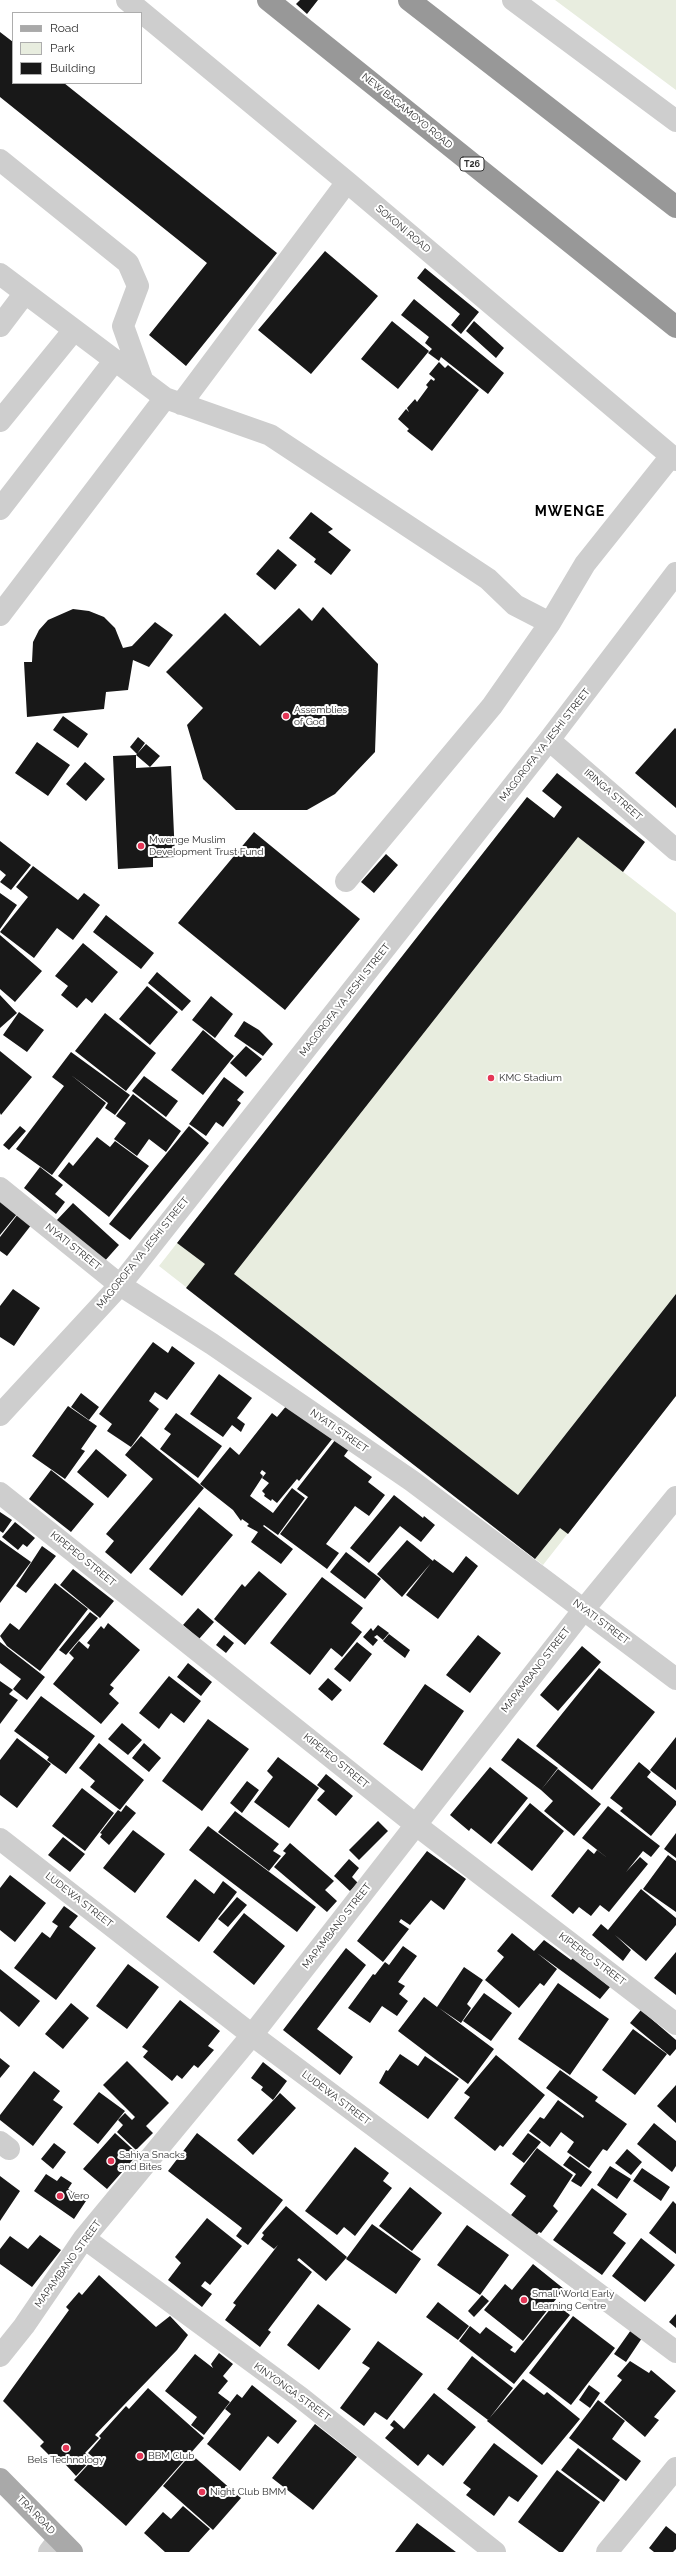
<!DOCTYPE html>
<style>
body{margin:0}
#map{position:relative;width:676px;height:2552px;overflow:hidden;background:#fff;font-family:Raleway,sans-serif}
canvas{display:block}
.legend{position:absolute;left:12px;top:12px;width:130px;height:72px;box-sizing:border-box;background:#fff;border:1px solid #adadad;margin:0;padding:5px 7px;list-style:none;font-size:12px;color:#313131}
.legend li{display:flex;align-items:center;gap:8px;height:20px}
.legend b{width:20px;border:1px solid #adadad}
</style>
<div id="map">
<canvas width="676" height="2552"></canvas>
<ul class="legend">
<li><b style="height:5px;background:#a9a9a9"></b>Road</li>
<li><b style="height:11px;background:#e8eddf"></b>Park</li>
<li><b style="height:11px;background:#181818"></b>Building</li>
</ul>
</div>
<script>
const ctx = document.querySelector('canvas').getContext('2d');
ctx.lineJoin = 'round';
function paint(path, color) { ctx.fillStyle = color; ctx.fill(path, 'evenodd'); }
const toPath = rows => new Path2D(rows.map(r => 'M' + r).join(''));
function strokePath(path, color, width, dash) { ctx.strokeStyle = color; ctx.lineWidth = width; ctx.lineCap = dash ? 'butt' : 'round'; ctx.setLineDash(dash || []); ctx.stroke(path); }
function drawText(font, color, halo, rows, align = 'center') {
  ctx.font = font + ' Raleway,sans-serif'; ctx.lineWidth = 4; ctx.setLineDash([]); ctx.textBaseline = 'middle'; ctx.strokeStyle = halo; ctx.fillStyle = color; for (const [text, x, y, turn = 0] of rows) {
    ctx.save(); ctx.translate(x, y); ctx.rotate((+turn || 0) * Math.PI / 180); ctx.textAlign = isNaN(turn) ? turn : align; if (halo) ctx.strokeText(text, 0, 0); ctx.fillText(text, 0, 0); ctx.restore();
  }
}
paint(toPath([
 [555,0,676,0,676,90],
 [527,797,676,913,676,1396,543,1565,159,1266]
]), '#e8eddf');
paint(toPath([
 [300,0,318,0,307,14,296,4],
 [0,32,13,42,13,83,64,83,277,253,186,366,149,335,207,263,0,97],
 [325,251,378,296,311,374,258,330],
 [425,268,479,312,461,334,451,325,460,314,417,278],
 [414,299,504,373,488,394,441,357,439,361,428,353,432,349,425,343,429,337,401,315],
 [392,321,429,351,398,389,361,359],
 [474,321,504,348,496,358,466,331],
 [439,362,445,368,448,365,479,390,432,451,407,431,409,429,398,419,406,409,409,412,407,408,415,399,417,402,428,387,426,385,431,379,434,381,435,379,429,374],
 [311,512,333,529,328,532,351,550,331,575,314,562,316,559,289,538],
 [278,549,297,565,275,590,256,574],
 [323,607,378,664,375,752,335,794,307,810,236,810,203,779,187,725,203,708,166,672,225,613,260,646,299,608,312,621],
 [73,609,89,611,104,617,115,628,123,648,132,646,155,622,173,635,149,667,133,660,128,690,106,692,104,709,27,717,24,662,32,662,33,642,39,630,48,620],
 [63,716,88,734,78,748,53,730],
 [675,728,676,729,676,808,635,773],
 [138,737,145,743,137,754,130,747],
 [37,742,70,765,48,796,15,773],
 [146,744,160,756,150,767,136,755],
 [136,755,136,768,171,766,175,857,153,858,153,867,118,869,113,756],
 [85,762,105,779,86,801,66,784],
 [557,773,645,842,623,872,578,837,234,1274,518,1495,676,1294,676,1396,568,1534,560,1528,535,1559,186,1288,205,1264,177,1243,527,797,554,818,562,807,542,791],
 [254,832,360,919,285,1010,178,923],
 [0,841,31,865,11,890,0,882,6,875,0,870],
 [386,854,398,865,374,893,361,882],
 [33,866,78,900,84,893,100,905,73,940,57,928,34,958,0,932,28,897,16,887],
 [0,893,17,905,0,929],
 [106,915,154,953,141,969,93,932],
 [0,935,42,971,15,1002,0,989],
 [83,943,118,972,92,1003,86,998,77,1008,61,995,68,986,55,976],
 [157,972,191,1001,182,1011,148,983],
 [147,986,178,1012,150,1045,119,1019],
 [0,995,17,1013,0,1028],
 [211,996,233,1014,215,1038,192,1020],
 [19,1012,44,1030,27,1052,3,1035],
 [105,1013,156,1053,126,1091,75,1051],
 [244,1021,259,1030,273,1044,263,1056,234,1036],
 [203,1030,234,1056,203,1095,171,1070],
 [246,1046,262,1059,246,1077,230,1063],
 [0,1051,32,1077,1,1115,0,1113],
 [71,1052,130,1095,115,1115,105,1108,108,1103,71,1075,106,1103,52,1175,16,1149,64,1086,52,1077],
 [144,1076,178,1101,166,1117,132,1091],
 [224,1077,244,1092,237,1100,241,1103,223,1127,216,1122,206,1136,189,1124],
 [133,1094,181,1131,166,1152,149,1139,137,1156,114,1139,126,1123,116,1116],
 [20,1126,26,1131,9,1150,3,1145],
 [189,1126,209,1143,130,1240,109,1224],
 [97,1137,110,1147,115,1141,149,1166,109,1217,58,1176,69,1162,73,1166],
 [40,1167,63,1185,55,1194,65,1202,56,1214,24,1188],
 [0,1200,17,1214,0,1235],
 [73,1203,119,1245,103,1263,56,1221],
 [18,1214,32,1224,7,1256,0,1251,0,1237],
 [13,1289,40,1308,14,1346,0,1337,0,1306],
 [153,1342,168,1353,172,1346,195,1363,167,1400,155,1392,149,1401,159,1409,131,1447,107,1431,112,1424,99,1414],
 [219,1374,252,1398,237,1418,245,1424,241,1432,232,1425,223,1437,190,1414],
 [81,1393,99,1407,89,1420,71,1407],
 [288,1404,336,1434,299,1481,297,1479,277,1503,272,1499,271,1501,264,1496,265,1494,262,1491,269,1483,262,1478,266,1473,262,1470,260,1473,263,1476,250,1496,273,1513,292,1488,305,1498,278,1535,264,1525,263,1526,293,1549,281,1564,251,1542,258,1532,247,1526,249,1524,242,1519,241,1521,233,1510,200,1484,230,1447,239,1455,272,1413,277,1417],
 [68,1406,97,1426,81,1449,85,1451,65,1479,32,1456],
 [176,1413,222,1446,198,1478,160,1449,171,1434,164,1429],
 [339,1435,352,1445,344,1456,372,1477,368,1482,385,1495,369,1516,355,1506,326,1544,339,1553,327,1569,280,1534,308,1497,297,1489],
 [141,1436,204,1488,131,1574,105,1552,114,1541,106,1534,153,1479,125,1455],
 [96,1449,127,1475,108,1498,77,1472],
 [51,1470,94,1504,71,1532,29,1499],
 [394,1495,423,1518,424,1516,435,1525,421,1542,400,1526,369,1563,350,1548],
 [199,1507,233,1535,182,1596,149,1569],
 [0,1512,12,1520,3,1533,0,1531],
 [15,1522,35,1538,27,1547,23,1544,18,1550,2,1537],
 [0,1540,31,1562,0,1603],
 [407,1540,433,1561,434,1559,453,1573,466,1556,478,1566,438,1619,406,1595,431,1563,402,1597,377,1574],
 [42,1546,56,1556,26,1593,16,1586],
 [346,1552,381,1579,365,1599,330,1572],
 [73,1569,114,1601,100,1618,60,1585],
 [259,1571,287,1594,245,1645,214,1619,242,1584,245,1587],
 [322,1577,363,1608,351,1623,362,1632,342,1657,331,1648,310,1675,270,1643],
 [55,1583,88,1609,40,1671,7,1646,0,1636,10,1623,19,1630],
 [198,1608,214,1622,199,1639,183,1625],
 [90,1612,98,1618,66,1655,59,1650],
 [108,1623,140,1650,110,1685,114,1688,109,1694,119,1703,101,1724,53,1684,74,1658,69,1653,79,1641,88,1649,90,1645,87,1643,101,1626,104,1629],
 [378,1625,389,1633,383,1640,377,1635,374,1637,378,1640,373,1646,363,1637,371,1628,373,1631],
 [389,1634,410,1650,405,1658,383,1641],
 [224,1635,234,1643,226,1653,216,1645],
 [478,1635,501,1653,470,1693,446,1675],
 [0,1642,45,1677,27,1700,13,1689,21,1679,0,1663],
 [357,1642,372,1654,350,1682,334,1669],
 [582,1646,601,1662,558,1711,540,1695],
 [188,1663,212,1682,201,1696,177,1677],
 [599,1668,655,1712,592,1790,536,1746],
 [169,1676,201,1701,184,1723,171,1713,159,1729,139,1713],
 [328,1678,342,1690,332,1701,318,1689],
 [0,1681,13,1690,9,1694,18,1700,0,1724],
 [425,1684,464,1711,422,1771,383,1744],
 [41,1696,95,1736,66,1774,47,1760,49,1757,14,1731],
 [208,1719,249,1749,202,1811,162,1781],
 [122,1723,142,1740,128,1755,108,1739],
 [676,1737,676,1790,650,1770],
 [17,1738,51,1764,17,1808,0,1795,0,1760],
 [518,1738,558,1768,541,1790,501,1760],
 [99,1743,144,1780,120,1810,90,1787,95,1781,79,1768],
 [144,1743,161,1758,149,1772,132,1758],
 [278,1757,319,1788,289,1828,254,1802,273,1777,267,1771],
 [639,1762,651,1772,647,1777,676,1801,676,1805,651,1836,620,1811,623,1808,610,1798],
 [490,1767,528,1798,491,1844,471,1828,469,1831,450,1815],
 [558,1769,601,1804,574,1836,544,1811,553,1801,541,1790],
 [326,1774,353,1796,336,1816,317,1800,325,1791,317,1785],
 [247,1781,259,1790,242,1813,230,1803],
 [82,1788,114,1813,85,1851,52,1826],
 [530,1803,564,1831,532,1871,497,1843],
 [126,1805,136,1813,109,1845,100,1837,102,1834,100,1833,118,1810,121,1812],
 [608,1806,660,1846,651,1857,643,1851,626,1872,640,1857,648,1864,609,1912,600,1905,591,1916,579,1907,573,1914,551,1896,588,1849,594,1854,597,1850,610,1860,582,1838],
 [235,1811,279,1844,273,1851,281,1856,269,1871,218,1832],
 [378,1821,388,1831,359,1860,349,1850],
 [208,1826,316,1907,297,1932,189,1850],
 [133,1830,165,1854,135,1893,103,1868],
 [676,1833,676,1858,664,1849],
 [63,1837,85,1854,70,1872,48,1855],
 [290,1843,334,1881,325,1890,337,1901,327,1912,274,1867,286,1853,283,1851],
 [427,1851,466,1879,444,1910,431,1900,410,1925,401,1919,399,1922,409,1929,383,1962,357,1941],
 [668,1855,676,1861,676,1912,643,1889],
 [349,1859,359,1868,352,1877,358,1883,350,1891,334,1876],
 [10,1875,46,1903,15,1942,0,1930,0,1888],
 [195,1879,214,1894,223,1881,237,1892,199,1942,166,1917],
 [641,1889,676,1918,676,1925,646,1961,615,1935,631,1950,623,1961,592,1935,601,1924,608,1930],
 [237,1897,247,1905,228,1927,218,1919],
 [64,1906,78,1916,69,1927,96,1948,56,2000,14,1968,42,1932,50,1938,58,1926,52,1922],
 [244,1913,285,1946,254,1985,213,1952],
 [512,1933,534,1951,544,1940,571,1960,573,1958,610,1987,600,1999,537,1953,557,1969,544,1986,540,1983,519,2008,485,1980,504,1957,497,1951],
 [403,1946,417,1956,398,1982,405,1986,399,1994,408,2001,397,2016,382,2006,370,2023,348,2008,373,1974,375,1975,385,1962,389,1965],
 [346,1948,366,1965,317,2029,353,2057,340,2075,283,2030],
 [676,1952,676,1995,654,1978],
 [128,1964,159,1987,127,2029,96,2006],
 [464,1967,483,1980,467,2004,471,2008,461,2023,439,2008,494,2049,468,2084,398,2031,424,1997,437,2007],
 [0,1969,40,2001,19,2027,0,2011],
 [558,1983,609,2019,570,2075,518,2039],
 [484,1993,512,2013,491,2041,463,2021],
 [180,2000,220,2031,208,2046,214,2050,198,2068,194,2065,182,2079,177,2075,172,2081,143,2057,148,2051,142,2047],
 [71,2003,89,2018,63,2049,45,2034],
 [641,2010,676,2040,676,2049,670,2056,630,2023],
 [633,2029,667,2054,635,2095,602,2070],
 [400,2054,418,2066,425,2056,459,2079,428,2119,379,2083,386,2070,388,2071],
 [496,2055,545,2095,503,2147,500,2145,495,2151,454,2118,470,2097,464,2093],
 [0,2058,10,2066,0,2078],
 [127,2061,169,2103,146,2126,153,2133,136,2150,117,2132,123,2125,118,2120,125,2113,132,2120,135,2117,103,2085],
 [263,2062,287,2081,273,2100,261,2090,263,2087,251,2078],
 [560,2070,598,2097,595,2101,627,2124,607,2151,603,2149,589,2168,567,2152,574,2142,561,2132,550,2147,529,2131,540,2117,544,2119,558,2100,583,2118,584,2116,546,2088],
 [34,2071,60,2091,53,2100,63,2107,33,2146,0,2120,0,2115],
 [676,2085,676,2123,657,2106],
 [99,2092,125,2111,98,2144,73,2124],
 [280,2093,296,2108,253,2155,237,2140],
 [654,2123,676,2141,676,2166,672,2172,637,2144],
 [115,2133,138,2154,107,2189,83,2169],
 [197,2133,283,2200,248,2245,236,2236,242,2228,168,2171],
 [528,2133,541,2142,524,2163,512,2154],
 [54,2143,66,2152,53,2169,41,2159],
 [355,2147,389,2173,383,2181,392,2188,355,2236,344,2227,337,2235,305,2211],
 [537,2148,573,2175,553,2206,558,2211,541,2233,539,2232,534,2238,508,2219,526,2196,510,2184],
 [627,2149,642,2162,631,2175,615,2163],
 [570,2156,592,2172,581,2187,571,2181,576,2174,563,2165],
 [610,2166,631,2179,617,2199,597,2185],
 [642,2168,670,2187,661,2201,633,2181],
 [46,2174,57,2181,61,2176,72,2183,68,2189,86,2201,74,2219,34,2191],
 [0,2176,20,2191,0,2221],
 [410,2187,442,2213,412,2251,379,2226],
 [592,2188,627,2214,613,2233,626,2243,602,2275,553,2240],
 [673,2201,676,2204,676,2254,649,2233],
 [286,2206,347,2257,326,2281,299,2258,297,2260,312,2272,268,2330,271,2332,260,2347,225,2320,236,2305,233,2303,278,2245,274,2249,261,2239,264,2235,262,2233],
 [207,2218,242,2246,210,2285,205,2281,201,2286,212,2294,202,2307,168,2280,181,2263,175,2257],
 [372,2224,421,2259,396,2294,346,2259],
 [467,2225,509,2255,480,2295,437,2265],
 [40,2235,61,2250,32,2287,0,2264,0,2249,10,2236,28,2249],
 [641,2238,675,2265,645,2302,612,2276],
 [533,2264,564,2289,523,2341,484,2310,505,2284,512,2290],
 [99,2275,156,2327,170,2316,188,2335,177,2350,95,2435,99,2438,85,2453,92,2459,76,2476,57,2455,53,2459,40,2446,44,2442,3,2401,69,2310,66,2307,79,2292,82,2295],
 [482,2295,489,2301,474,2317,468,2311],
 [438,2302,469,2326,458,2340,426,2317],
 [555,2303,570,2315,514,2384,459,2341,470,2326,480,2334,486,2327,513,2347,510,2350,515,2353],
 [318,2304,351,2329,319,2370,287,2345],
 [676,2314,676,2328,669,2322],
 [573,2316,615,2348,571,2405,529,2373],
 [631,2330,642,2338,626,2362,614,2354],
 [378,2341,423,2374,387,2420,375,2412,364,2426,340,2408,370,2368,362,2363],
 [219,2353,233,2364,223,2376,228,2381,218,2393,230,2402,204,2435,191,2425,197,2417,165,2391,195,2354,213,2368,211,2364],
 [472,2356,513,2388,488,2420,447,2389],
 [630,2361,649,2373,651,2370,676,2391,654,2417,659,2420,645,2437,604,2402,622,2380,617,2376],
 [523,2379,544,2395,547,2392,580,2419,542,2465,487,2421],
 [252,2385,297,2421,278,2444,268,2436,240,2471,207,2444,231,2414,225,2409,237,2394,242,2398],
 [589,2385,600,2393,590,2408,579,2400],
 [148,2388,204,2438,126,2526,74,2480,94,2458,88,2453,101,2438,99,2436,126,2406,129,2409],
 [434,2393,476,2427,443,2466,428,2454,418,2466,385,2438,394,2428,390,2425,394,2420,404,2429],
 [598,2400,625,2421,612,2439,641,2461,626,2481,569,2438],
 [315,2424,357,2457,313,2510,272,2478],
 [494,2443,538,2476,518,2502,509,2496,494,2516,466,2495,471,2489,463,2483],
 [578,2448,620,2480,604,2502,561,2470],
 [191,2454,241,2498,213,2530,163,2486],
 [557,2470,600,2502,563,2552,559,2552,518,2522],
 [183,2506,210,2529,189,2552,165,2552,144,2533,163,2512,171,2519],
 [417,2523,456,2552,395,2552],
 [666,2526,676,2534,676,2549,673,2552,654,2552,649,2548]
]), '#181818');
strokePath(toPath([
 [127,0,347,182,676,460],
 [513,0,676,121],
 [0,160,128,263,138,286,123,326,142,379],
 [0,274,165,398,270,435,488,579,515,605,550,623,585,564,671,456],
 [0,326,25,293],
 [181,404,347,182],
 [0,421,74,330],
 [0,509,115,360],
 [0,615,165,398],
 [549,740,676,850],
 [346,881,492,706,550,623],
 [0,1188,120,1285,212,1344,412,1481,676,1679],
 [0,1415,120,1285,549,740,676,573],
 [0,1493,416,1825,676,2024],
 [0,1839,252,2035,676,2352],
 [0,2142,9,2149],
 [84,2238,300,2397,495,2552],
 [0,2356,24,2326,84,2238,252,2035,585,1608,676,1497],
 [49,2552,59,2539],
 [607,2552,676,2468]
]), '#cecece', 22);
strokePath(toPath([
 [0,2479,72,2552]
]), '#a9a9a9', 22);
strokePath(toPath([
 [268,0,676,327],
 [409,0,676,207]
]), '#989898', 22);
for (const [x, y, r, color] of [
 [286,716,4,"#e43656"],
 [141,846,4,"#e43656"],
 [491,1078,4,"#e43656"],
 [111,2161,4,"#e43656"],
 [60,2196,4,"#e43656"],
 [524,2300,4,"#e43656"],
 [66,2448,4,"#e43656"],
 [140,2456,4,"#e43656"],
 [202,2492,4,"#e43656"]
]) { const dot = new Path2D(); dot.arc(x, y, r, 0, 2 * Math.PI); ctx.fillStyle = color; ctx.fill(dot); strokePath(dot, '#fff', 1.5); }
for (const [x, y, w] of [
 [472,164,24]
]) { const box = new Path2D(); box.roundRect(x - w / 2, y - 7, w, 14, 3); ctx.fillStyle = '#fff'; ctx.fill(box); strokePath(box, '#313131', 1); }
drawText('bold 9px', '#313131', null, [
 ["T26",472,164]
]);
drawText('10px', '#313131', '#fff', [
 ["NEW BAGAMOYO ROAD",407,111,39],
 ["SOKONI ROAD",403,229,40],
 ["MAGOROFA YA JESHI STREET",545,745,-52],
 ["IRINGA STREET",613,795,41],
 ["MAGOROFA YA JESHI STREET",345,1000,-52],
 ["NYATI STREET",73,1247,39],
 ["MAGOROFA YA JESHI STREET",143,1253,-51],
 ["NYATI STREET",339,1431,35],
 ["KIPEPEO STREET",83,1559,39],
 ["NYATI STREET",601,1622,37],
 ["MAPAMBANO STREET",536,1670,-52],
 ["KIPEPEO STREET",336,1761,39],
 ["LUDEWA STREET",79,1900,38],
 ["MAPAMBANO STREET",337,1926,-52],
 ["KIPEPEO STREET",592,1959,37],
 ["LUDEWA STREET",336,2098,37],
 ["MAPAMBANO STREET",68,2264,-54],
 ["KINYONGA STREET",292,2392,36],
 ["TRA ROAD",36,2515,46]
]);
drawText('10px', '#313131', '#fff', [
 ["Assemblies",294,710],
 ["of God",294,722],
 ["Mwenge Muslim",149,840],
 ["Development Trust Fund",149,852],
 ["KMC Stadium",499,1078],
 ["Sahiya Snacks",119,2155],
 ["and Bites",119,2167],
 ["Vero",68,2196],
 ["Small World Early",532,2294],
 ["Learning Centre",532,2306],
 ["BBM Club",148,2456],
 ["Bels Technology",66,2460,"center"],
 ["Night Club BMM",210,2492]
], 'left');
ctx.letterSpacing = '1px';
drawText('bold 14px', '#000', '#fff', [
 ["MWENGE",570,512]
]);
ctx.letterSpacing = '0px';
</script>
